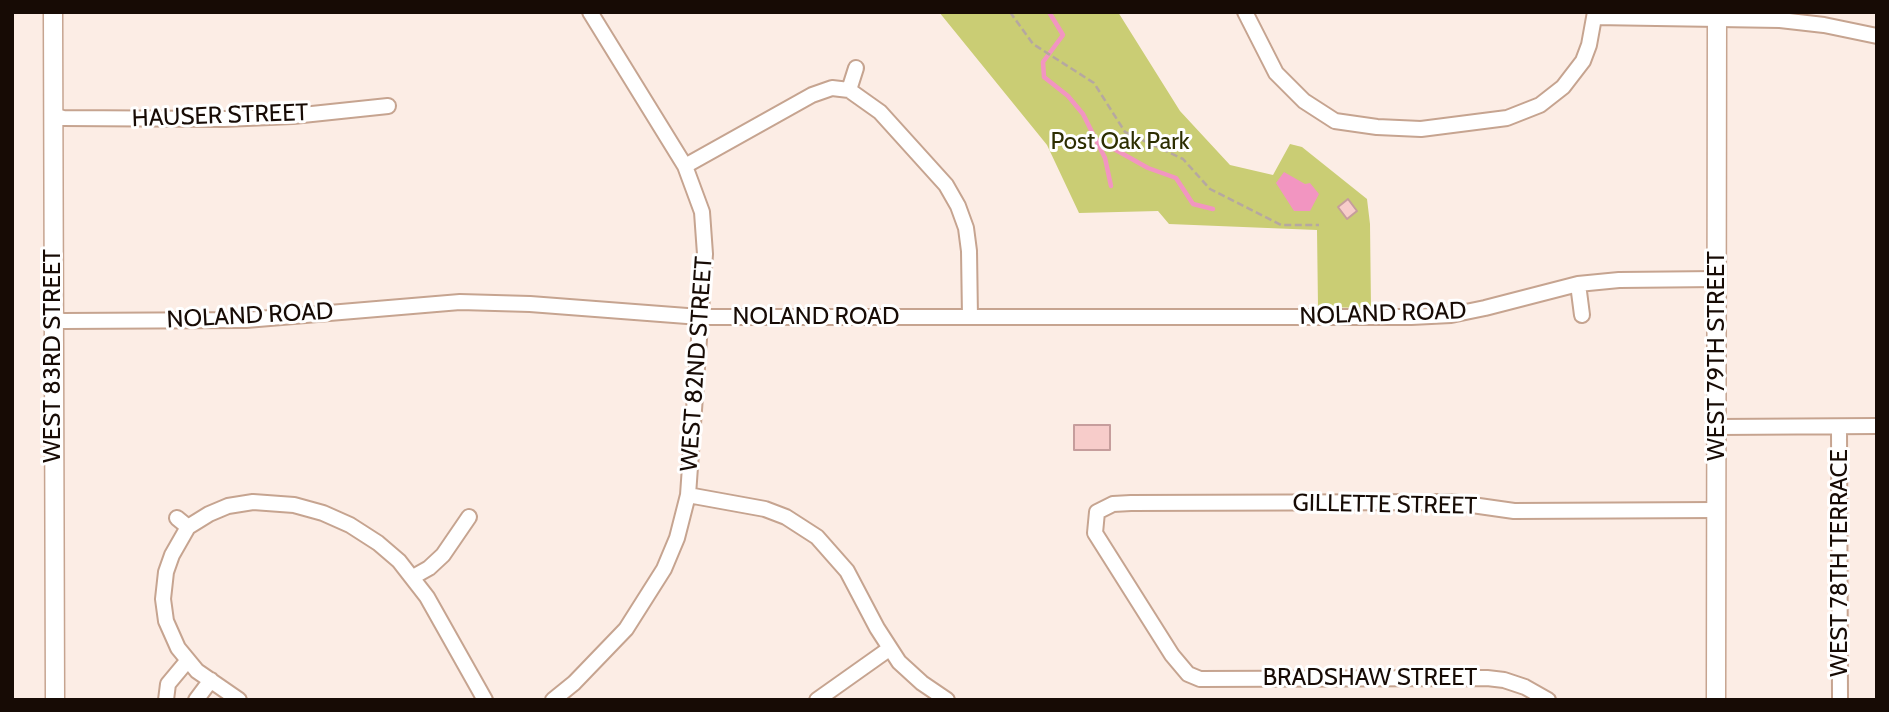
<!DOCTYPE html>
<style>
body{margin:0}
#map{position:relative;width:1889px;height:712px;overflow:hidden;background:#fcede5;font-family:Cabin,sans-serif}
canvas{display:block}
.frame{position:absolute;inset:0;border:14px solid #170b05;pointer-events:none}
</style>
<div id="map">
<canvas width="1889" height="712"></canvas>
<div class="frame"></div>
</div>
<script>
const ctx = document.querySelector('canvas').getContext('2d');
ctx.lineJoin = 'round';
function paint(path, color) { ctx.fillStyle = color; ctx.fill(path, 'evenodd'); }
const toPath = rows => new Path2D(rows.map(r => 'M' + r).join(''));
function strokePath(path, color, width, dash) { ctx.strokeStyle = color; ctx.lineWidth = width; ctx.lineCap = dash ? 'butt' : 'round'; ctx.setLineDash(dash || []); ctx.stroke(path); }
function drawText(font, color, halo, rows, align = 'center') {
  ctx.font = font + ' Cabin,sans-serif'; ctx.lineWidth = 6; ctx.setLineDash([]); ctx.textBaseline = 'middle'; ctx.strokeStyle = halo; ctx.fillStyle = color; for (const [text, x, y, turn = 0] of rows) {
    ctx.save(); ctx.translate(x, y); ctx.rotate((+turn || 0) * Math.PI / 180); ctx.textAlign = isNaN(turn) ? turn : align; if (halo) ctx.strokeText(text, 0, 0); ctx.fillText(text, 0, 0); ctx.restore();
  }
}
paint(toPath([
 [939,12,1118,12,1180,111,1230,165,1273,175,1290,144,1302,147,1367,199,1370,224,1371,308,1318,307,1317,230,1169,224,1158,211,1079,213,1047,145]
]), '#cacd74');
paint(toPath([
 [1284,172,1305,184,1310,183,1319,194,1310,211,1294,211,1276,183]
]), '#f295c1');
strokePath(toPath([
 [1049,12,1063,35,1043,62,1044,77,1068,96,1083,114,1105,158,1111,186],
 [1098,140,1148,168,1176,178,1193,204,1213,209]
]), '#f295c1', 4.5);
const building = toPath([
 [1348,199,1357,211,1347,219,1338,207,1348,199],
 [1074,425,1110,425,1110,450,1074,450,1074,425]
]);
paint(building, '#f7ccca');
strokePath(building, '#c69d9c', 2);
const minor = toPath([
 [1245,12,1276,73,1304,101,1335,121,1377,127,1421,129,1507,118,1540,105,1563,87,1583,61,1589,45,1595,12],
 [1595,17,1780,20,1824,25,1877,36],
 [849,90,856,68],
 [53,115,63,118,224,119,293,116,388,106],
 [685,166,812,95,832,88,849,90,880,112,946,185,958,206,966,228,969,251,970,317],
 [1578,284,1582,315],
 [53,318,63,321,246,320,460,302,530,304,700,317,1411,317,1451,315,1485,308,1578,284,1619,280,1717,279],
 [1718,427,1877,426],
 [1839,427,1840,700],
 [688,495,765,509,786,517,817,537,847,571,877,628,899,662,922,683,947,700],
 [177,518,188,527],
 [413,577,429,568,443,555,469,517],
 [166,700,168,684,188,660],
 [196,700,211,680],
 [239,700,197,671,178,648,166,621,163,599,166,572,172,555,188,527,209,514,228,506,253,502,294,505,323,513,350,525,378,543,399,561,427,597,485,700],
 [553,700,574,683,626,629,664,569,677,538,688,495,705,254,702,212,685,166,590,12],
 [817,700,889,649],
 [1548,700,1525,687,1504,680,1487,678,1200,679,1188,674,1172,655,1095,533,1097,512,1113,504,1131,503,1451,502,1514,511,1717,510]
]);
const tertiary = toPath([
 [53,12,55,700],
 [1716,700,1717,12]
]);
strokePath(minor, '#c6a490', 18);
strokePath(tertiary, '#c6a490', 21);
strokePath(toPath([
 [1010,12,1033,44,1094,83,1125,132,1183,159,1210,189,1281,225,1319,225]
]), '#b6a8a0', 2.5, [7, 3.5]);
strokePath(minor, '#fff', 14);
strokePath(tertiary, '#fff', 18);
drawText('24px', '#170b05', '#fff', [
 ["HAUSER STREET",220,116,-2],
 ["NOLAND ROAD",1383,314,-2],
 ["NOLAND ROAD",250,316,-3],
 ["NOLAND ROAD",816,317],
 ["WEST 83RD STREET",53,356,-90],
 ["WEST 79TH STREET",1717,356,-90],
 ["WEST 82ND STREET",697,364,-86],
 ["GILLETTE STREET",1385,505,1],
 ["WEST 78TH TERRACE",1840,563,-90],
 ["BRADSHAW STREET",1370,678]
]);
drawText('24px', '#2d2e02', '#fff', [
 ["Post Oak Park",1120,142]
]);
</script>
